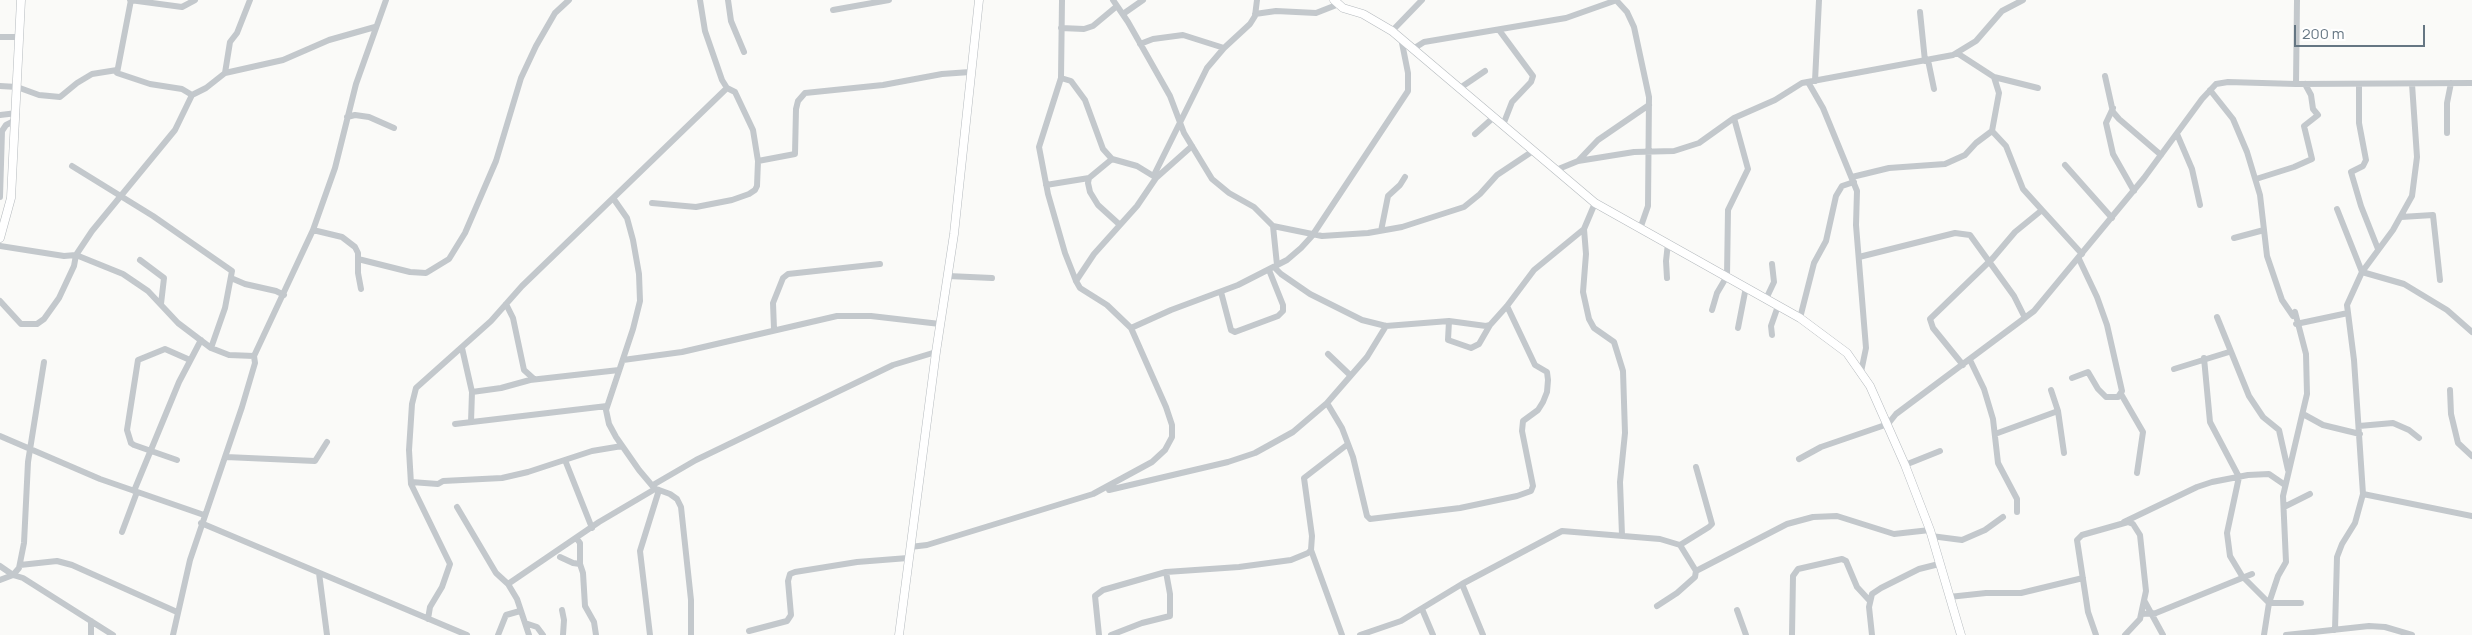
<!DOCTYPE html>
<style>
body{margin:0}
#map{position:relative;width:2472px;height:635px;overflow:hidden;background:#fafaf8;font-family:Manrope,sans-serif}
canvas{display:block}
.scale{position:absolute;left:2294px;top:25px;width:131px;height:22px;box-sizing:border-box;border:2px solid #657683;border-top:0;padding-left:6px;font-size:15px;line-height:18px;white-space:nowrap;color:#657683;-webkit-text-stroke:4px #fff;paint-order:stroke}
</style>
<div id="map">
<canvas width="2472" height="635"></canvas>
<div class="scale">200 m</div>
</div>
<script>
const ctx = document.querySelector('canvas').getContext('2d');
ctx.lineJoin = 'round';
const toPath = rows => new Path2D(rows.map(r => 'M' + r).join(''));
function strokePath(path, color, width, dash) { ctx.strokeStyle = color; ctx.lineWidth = width; ctx.lineCap = dash ? 'butt' : 'round'; ctx.setLineDash(dash || []); ctx.stroke(path); }
const major = toPath([
 [1334,0,1343,8,1363,14,1392,31,1595,203,1800,318,1847,353,1870,386,1905,465,1930,530,1961,635],
 [0,238,11,198,21,0],
 [899,635,936,352,954,234,979,0]
]);
strokePath(major, '#b5babe', 9);
strokePath(toPath([
 [130,0,182,7,195,0],
 [131,0,117,73,150,84,182,89,192,95],
 [728,0,731,21,744,52],
 [1113,0,1128,22,1170,96,1184,133,1212,179,1229,193,1254,207,1273,226,1322,236,1368,233,1402,227,1464,207,1480,194,1497,175,1533,151],
 [1616,0,1627,12,1634,27,1649,97,1648,206,1640,229],
 [833,10,889,0],
 [1920,12,1925,61],
 [1123,14,1143,0],
 [1255,14,1276,11,1316,13,1339,4],
 [1061,28,1084,29,1093,26,1117,6],
 [1499,30,1533,76,1531,82,1512,102,1503,125],
 [1392,31,1422,0],
 [0,37,19,37],
 [1140,44,1153,39,1183,35,1224,48],
 [1413,49,1424,42,1566,18,1617,0],
 [1957,53,1994,77,2038,88],
 [1928,60,1934,89],
 [225,73,283,60,329,40,375,27],
 [2105,76,2113,112,2119,119,2161,155],
 [1994,77,1999,93,1992,131,2006,146,2023,189,2042,210],
 [1061,78,1071,81,1085,100,1103,149,1112,159,1137,166,1155,177],
 [1815,81,1819,0],
 [1808,82,1823,108,1857,191,1856,225,1866,348,1861,372],
 [2296,84,2297,0],
 [2359,84,2359,123,2366,160,2363,166,2351,172,2361,206,2378,249],
 [0,86,17,87,39,95,60,97,77,83,92,74,117,70],
 [1460,88,1485,71],
 [2210,90,2233,119,2247,152,2260,195,2267,256,2282,300,2293,316,2295,312,2306,354,2307,394,2283,496,2286,562,2278,576,2269,603,2264,635],
 [2113,108,2106,123,2113,154,2134,191],
 [0,115,17,113],
 [347,117,355,115,369,117,394,128],
 [2447,133,2447,103,2451,83],
 [1475,134,1494,117],
 [2177,134,2192,169,2200,205],
 [1112,159,1089,178,1088,183,1090,192,1098,205,1120,225],
 [758,161,795,154,796,109,798,101,805,93,883,85,942,74,970,72],
 [1578,161,1598,140,1649,105],
 [2065,165,2112,218],
 [72,166,153,216,232,271,225,308,211,348],
 [1556,170,1578,161,1634,152,1674,151,1699,143,1734,118,1775,100,1802,83,1953,55,1976,41,2002,11,2023,0],
 [1154,175,1207,68,1224,48,1250,24,1255,16,1257,0],
 [1852,177,1889,168,1945,164,1965,155,1976,143,1992,131],
 [2256,179,2294,167,2312,159,2304,126,2318,115,2313,109,2311,95,2305,84],
 [1046,185,1089,178],
 [0,197,2,131,6,125,16,120],
 [613,198,627,218,633,240,639,274,640,301,633,329,606,410,609,424,616,437,639,470,655,489,659,490,640,551,650,635],
 [652,203,696,207,732,200,749,194,755,190,757,186,758,161,753,130,735,92,727,88,722,80,705,31,700,0],
 [2337,209,2362,272,2404,284,2447,310,2472,332],
 [2401,217,2433,215,2440,280],
 [1273,226,1277,265],
 [1584,229,1586,254,1583,292,1589,319,1594,328,1614,342,1623,371,1625,433,1620,482,1622,535],
 [313,230,342,237,355,247,358,253,358,273,361,289],
 [1381,231,1388,196,1400,185,1405,177],
 [2234,238,2264,230],
 [0,246,64,256,76,255,123,274,148,291,178,323,211,348,229,355,254,356],
 [1859,257,1955,233,1970,235,2014,296,2025,318],
 [358,259,410,272,426,273,449,259,465,233,496,161,521,78,536,46,555,13,569,0],
 [140,260,164,278,161,304],
 [1274,267,1281,274,1310,294,1362,320,1386,326,1449,321,1486,326,1490,325,1507,306,1534,270,1584,229,1595,203],
 [948,276,992,278],
 [231,278,245,284,276,291,284,295],
 [1667,278,1666,261,1668,243],
 [1076,281,1094,254,1137,206,1156,178,1192,146],
 [1221,292,1231,330,1235,332,1278,316,1283,311,1283,305,1269,270],
 [1766,299,1774,282,1772,264],
 [0,301,21,324,37,324,44,319,59,298,74,266,76,255,92,231,175,130,192,95,206,88,225,73,230,42,237,33,250,0],
 [506,304,513,318,524,370,534,379],
 [1712,310,1717,293,1727,276,1728,210,1748,169,1734,118],
 [2217,317,2249,396,2263,417,2279,430,2288,470],
 [1800,318,1814,263,1826,241,1836,196,1842,186,1854,182],
 [1449,321,1448,340,1471,348,1479,344,1490,325],
 [2296,324,2348,313],
 [1386,326,1367,357,1327,403,1342,428,1353,457,1367,516,1370,519,1460,508,1517,496,1531,491,1533,486,1522,431,1523,421,1538,410,1543,402,1547,392,1548,380,1547,372,1535,365,1507,306],
 [1131,328,1171,310,1238,285,1287,260,1301,248,1312,236,1408,91,1408,73,1401,38],
 [1738,328,1746,287],
 [774,329,773,303,783,278,788,274,880,264],
 [1772,335,1771,326,1778,306],
 [462,348,472,392,501,388,530,380,619,370],
 [1328,354,1350,375],
 [2204,358,2210,422,2239,477,2227,533,2230,556,2242,576,2269,603,2301,603],
 [623,360,682,352,837,316,871,316,940,324],
 [1970,360,1984,389,1993,419,1998,463,2017,499,2017,512],
 [1963,365,1933,328,1930,319,1993,258,2015,232,2042,210,2082,254],
 [2174,369,2229,352],
 [2072,378,2088,372,2098,389,2106,397,2118,397,2122,391,2107,325,2097,297,2079,259],
 [2051,390,2058,411],
 [2450,390,2451,414,2458,443,2472,456],
 [2121,394,2143,432,2137,473],
 [2303,414,2323,425,2360,434],
 [471,422,472,392],
 [455,424,607,406],
 [2359,426,2393,423,2409,430,2419,438],
 [1995,434,2058,411,2064,453],
 [0,436,100,479,204,515],
 [226,457,315,461,327,442],
 [1799,459,1821,447,1888,424,1896,414,2034,311,2144,178,2202,99,2216,84,2228,82,2296,84,2472,83],
 [177,460,134,445,131,443,127,430,138,360,165,349,190,360],
 [565,460,592,528],
 [1905,465,1940,451],
 [411,482,438,484,443,481,502,478,528,472,592,451,622,446],
 [653,485,696,460,893,365,936,352],
 [659,490,670,494,677,499,681,507,691,600,691,635],
 [1109,490,1228,462,1255,453,1293,432,1327,403],
 [134,491,179,382,201,340],
 [2363,494,2472,516],
 [457,507,496,573,508,584],
 [2284,507,2310,494],
 [2124,522,2197,487,2212,482,2248,475,2269,474,2285,485],
 [201,523,467,635],
 [122,532,137,492],
 [1931,536,1962,540,1985,530,2003,517],
 [577,539,580,543,580,564],
 [1680,545,1709,527,1712,524,1696,467],
 [910,547,927,545,1093,494,1152,462,1165,450,1172,437,1172,425,1166,407,1131,328,1107,305,1080,288,1076,281,1065,253,1048,194,1039,147,1061,78,1062,0],
 [1311,550,1342,635],
 [560,557,573,563,580,564,583,573,585,606,594,622,596,635],
 [20,565,57,561,72,565,177,612],
 [0,566,13,575,19,568,24,543,28,462,44,362],
 [1696,571,1787,524,1813,517,1837,516,1894,534,1930,530],
 [319,573,327,635],
 [0,580,13,575,23,578,113,635],
 [1462,584,1483,635],
 [1949,597,1986,593,2021,593,2083,578],
 [2145,602,2163,635],
 [1422,609,1433,635],
 [562,610,564,620,563,635],
 [1737,610,1746,635],
 [2142,614,2156,613,2252,574],
 [428,619,430,607,442,587,450,564,411,484,409,450,412,404,416,388,491,321,522,286,727,88],
 [525,623,537,627,543,635],
 [2335,630,2337,557,2342,544,2355,523,2363,494,2354,360,2347,305,2362,272,2393,230,2412,196,2417,157,2412,84],
 [749,631,787,621,791,615,788,581,790,574,795,572,857,562,908,558],
 [91,635,91,621],
 [173,635,190,560,242,407,255,363,254,356,313,230,335,168,356,84,386,0],
 [498,635,506,615,520,611],
 [529,635,517,599,508,584,599,522,655,489],
 [1099,635,1095,596,1103,590,1166,572,1239,567,1291,560,1308,553,1311,550,1312,536,1304,478,1348,444],
 [1111,635,1142,623,1170,616,1170,594,1166,572],
 [1360,635,1401,621,1462,584,1562,531,1660,539,1680,545,1696,571,1695,577,1677,593,1657,606],
 [1792,635,1793,576,1798,569,1842,559,1846,561,1857,587,1869,600],
 [1872,635,1869,607,1872,594,1881,588,1919,569,1939,564],
 [2096,635,2088,612,2077,540,2082,535,2128,522,2133,524,2140,535,2146,591,2140,619,2125,635],
 [2286,635,2369,626,2385,627,2412,635]
]), '#c3c8cc', 6);
strokePath(major, '#fff', 8);
</script>
